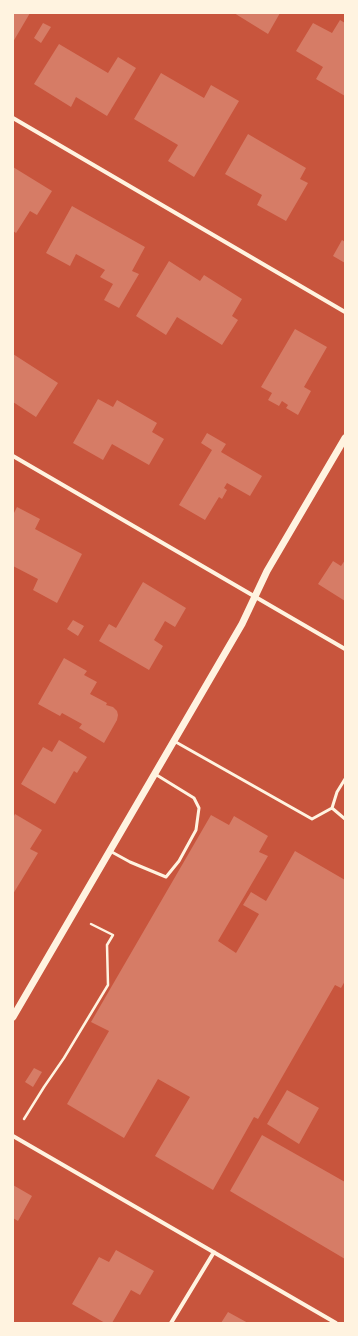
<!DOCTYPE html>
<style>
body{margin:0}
#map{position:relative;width:358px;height:1336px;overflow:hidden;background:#c8553d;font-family:"Sofia Sans Condensed",sans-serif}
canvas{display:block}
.frame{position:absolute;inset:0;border:14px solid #fff3e0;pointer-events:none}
</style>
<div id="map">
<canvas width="358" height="1336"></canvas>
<div class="frame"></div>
</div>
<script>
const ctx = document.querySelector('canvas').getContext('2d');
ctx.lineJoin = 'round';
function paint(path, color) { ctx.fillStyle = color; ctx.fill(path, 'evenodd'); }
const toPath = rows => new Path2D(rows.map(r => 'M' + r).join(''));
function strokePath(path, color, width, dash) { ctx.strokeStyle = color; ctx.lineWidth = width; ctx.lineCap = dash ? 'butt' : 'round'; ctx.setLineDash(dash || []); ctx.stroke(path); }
paint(toPath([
 [13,13,30,13,13,42],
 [234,13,280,13,268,34],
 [340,20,345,23,345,96,316,79,323,67,296,51,313,23,332,33],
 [43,23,51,27,41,43,34,38],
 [59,44,108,73,118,57,136,68,107,116,76,97,71,107,34,84],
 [161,73,204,98,211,85,239,101,194,177,168,161,178,145,134,119],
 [248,134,306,168,300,179,308,183,286,221,257,205,262,195,225,174],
 [13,167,52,191,37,215,30,211,16,233,13,231],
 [72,206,145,247,132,271,139,274,119,308,104,300,113,284,100,277,105,270,76,254,70,266,46,253],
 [342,240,345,242,345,263,333,256],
 [169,261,200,281,204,275,242,299,232,316,238,320,222,345,177,317,166,335,136,316],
 [295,329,327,347,304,387,311,391,298,415,286,408,288,405,282,401,279,406,268,400,272,393,261,387],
 [13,354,58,383,36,417,13,402],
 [98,399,113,407,117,400,157,423,152,432,164,439,149,465,112,444,103,460,73,443],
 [207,433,226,444,221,452,262,476,250,496,227,483,224,488,227,490,222,499,219,497,205,520,179,505,212,450,201,443],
 [17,507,40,519,35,529,82,554,57,603,33,590,38,579,13,566,13,515],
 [345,560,345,601,318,584,333,561,341,566],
 [143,582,186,608,175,627,165,621,154,640,163,646,149,670,99,641,109,624,116,628],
 [73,620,84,626,78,636,67,629],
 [64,658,87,671,84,675,97,682,90,694,107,703,106,705,113,707,117,711,118,715,117,720,104,743,79,728,82,724,62,713,60,716,38,704],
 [59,740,87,757,77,773,74,771,55,804,21,784,43,747,52,752],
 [15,814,42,830,30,849,38,853,13,894,13,818],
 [211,815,229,825,234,816,268,836,259,852,268,856,218,941,236,953,259,914,243,905,251,892,266,901,295,851,345,880,345,981,341,988,335,985,258,1119,254,1117,213,1190,155,1156,190,1097,158,1079,124,1138,67,1104,109,1031,91,1022],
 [34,1068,42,1072,33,1087,25,1082],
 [287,1090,319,1108,299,1144,267,1124],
 [262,1135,345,1182,345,1259,230,1191],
 [13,1185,32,1196,18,1221,13,1218],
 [116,1250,154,1271,140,1295,131,1290,112,1323,105,1323,72,1304,99,1257,109,1262],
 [228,1312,248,1323,221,1323]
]), '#d67c66');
strokePath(toPath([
 [24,1119,44,1087,64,1058,108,985,107,945,113,935,91,924]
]), '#fff3e0', 2.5);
strokePath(toPath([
 [174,741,312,819,332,808],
 [345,779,337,792,332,808,345,819],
 [110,851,130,862,166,877,179,861,196,830,199,808,194,798,155,774]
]), '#fff3e0', 3);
strokePath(toPath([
 [13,118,345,312],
 [13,456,345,649],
 [13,1136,336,1323],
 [171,1323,214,1252]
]), '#fff3e0', 4);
strokePath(toPath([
 [13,1017,242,624,267,571,345,438]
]), '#fff3e0', 7);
</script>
